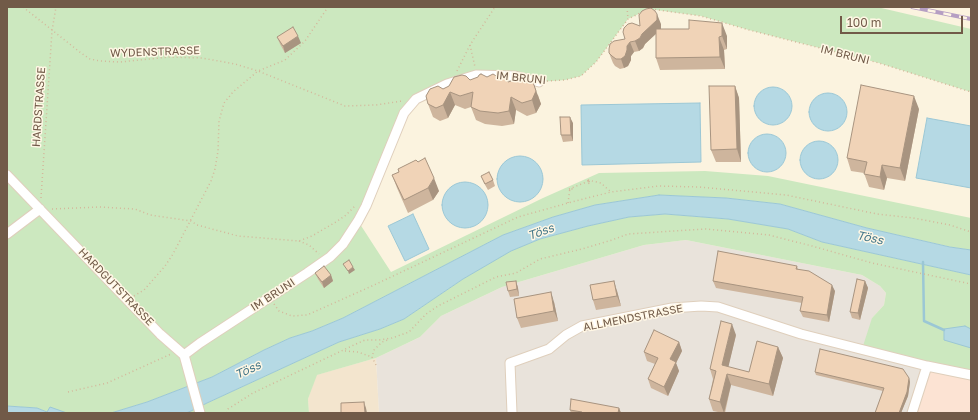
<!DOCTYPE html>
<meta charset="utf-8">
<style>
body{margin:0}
#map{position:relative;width:978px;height:420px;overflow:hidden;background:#fbf3df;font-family:"Golos Text",sans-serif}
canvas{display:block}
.frame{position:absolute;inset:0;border:8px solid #715a48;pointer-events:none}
.scale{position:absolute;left:840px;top:16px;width:123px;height:18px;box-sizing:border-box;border:2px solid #715a48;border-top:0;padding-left:5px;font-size:12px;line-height:14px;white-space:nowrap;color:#715a48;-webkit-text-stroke:3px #fff7e5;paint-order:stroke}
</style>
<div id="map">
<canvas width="978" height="420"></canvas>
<div class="frame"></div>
<div class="scale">100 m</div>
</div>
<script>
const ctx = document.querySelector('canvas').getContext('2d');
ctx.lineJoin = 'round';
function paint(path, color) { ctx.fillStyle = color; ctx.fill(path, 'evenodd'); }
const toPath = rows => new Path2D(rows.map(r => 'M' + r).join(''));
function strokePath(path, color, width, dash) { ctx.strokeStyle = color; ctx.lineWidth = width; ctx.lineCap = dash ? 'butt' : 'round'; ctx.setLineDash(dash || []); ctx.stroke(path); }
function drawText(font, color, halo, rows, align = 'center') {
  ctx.font = font + ' "Golos Text",sans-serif'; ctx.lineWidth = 3; ctx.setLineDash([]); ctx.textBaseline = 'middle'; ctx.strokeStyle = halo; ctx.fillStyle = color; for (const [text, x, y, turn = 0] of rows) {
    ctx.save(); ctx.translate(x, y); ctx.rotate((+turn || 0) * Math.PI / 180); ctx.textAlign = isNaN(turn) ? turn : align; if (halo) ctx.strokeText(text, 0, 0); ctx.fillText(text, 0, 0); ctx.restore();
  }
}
paint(toPath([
 [376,358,379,413,309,413,308,399,316,375]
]), '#f3e5ce');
paint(toPath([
 [927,366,971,375,971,413,912,413]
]), '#fce3d3');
paint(toPath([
 [686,240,862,275,880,286,886,293,884,305,872,318,927,366,912,413,379,413,376,358,420,337,441,316,502,287,644,245]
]), '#e9e3db');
paint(toPath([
 [7,7,877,7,971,29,971,92,879,63,749,30,701,16,649,9,628,19,596,62,581,76,565,80,539,82,515,76,416,99,404,113,358,221,391,272,543,198,599,173,705,171,768,176,971,218,971,250,951,247,867,228,780,204,726,198,659,195,595,205,553,217,503,235,343,318,312,331,290,338,264,350,212,377,147,402,111,413,67,413,63,412,47,412,37,408,7,406],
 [665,214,728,219,788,229,822,242,971,275,971,375,863,346,872,318,884,305,886,293,880,286,862,275,686,240,644,245,502,287,441,316,420,337,376,358,317,375,308,399,309,413,186,413,191,411,207,403,339,342,380,329,404,319,463,279,510,251,540,239,588,226,629,217]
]), '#cce8bf');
const water = toPath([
 '754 106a19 19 0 1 1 38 0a19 19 0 1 1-38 0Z',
 '809 112a19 19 0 1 1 38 0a19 19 0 1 1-38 0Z',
 [700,103,701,162,582,165,581,105,700,103],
 [927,118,971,126,971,188,916,178,927,118],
 '748 153a19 19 0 1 1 38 0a19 19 0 1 1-38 0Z',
 '800 160a19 19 0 1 1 38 0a19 19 0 1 1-38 0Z',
 '497 179a23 23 0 1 1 46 0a23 23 0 1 1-46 0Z',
 '442 205a23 23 0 1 1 46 0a23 23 0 1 1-46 0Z',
 [659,195,726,198,780,204,867,228,950,247,971,250,971,275,822,242,788,229,728,219,665,214,629,217,588,226,540,239,511,251,463,279,404,319,380,329,339,342,207,403,191,411,186,413,111,413,147,402,212,377,264,350,290,338,312,331,343,318,503,235,553,217,595,205,659,195],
 [413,214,429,249,405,261,388,226,413,214],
 [965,326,971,329,971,348,944,340,944,329,965,326],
 [7,406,37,408,47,412,50,407,67,413,7,413,7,406]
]);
paint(water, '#b5d9e4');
strokePath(water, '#9bc7d5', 1);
strokePath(toPath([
 [923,262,924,321,944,330]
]), '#9bc7d5', 2.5);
const minor = toPath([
 [7,175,160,334,184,355,200,413],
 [7,234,40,209],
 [184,355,200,343,307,273,330,257,343,244,358,221,366,206,404,113,416,99,447,84,476,75,515,76,539,82],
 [927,366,971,375],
 [512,413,510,363,549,349,566,335,582,326,672,308,701,306,718,307,801,334,927,366,912,413]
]);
strokePath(minor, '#dfcfbc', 11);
strokePath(toPath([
 [23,7,81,53,90,59,100,61,120,62,169,57,202,58,235,64,258,71,345,106,376,105,402,101],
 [627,7,628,19],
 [651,9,701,16,749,30,879,63,971,92],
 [470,45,475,67],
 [457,71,470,45,495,7],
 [547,81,565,80,581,76,596,62,628,19,642,12],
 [588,180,601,183,611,192],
 [588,180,587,182,590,184,589,181],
 [569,190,571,191,572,189,570,188],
 [41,198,52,31,56,7],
 [568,203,570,188],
 [52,209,99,207,135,209,150,215,191,221,197,225,238,236,299,241,312,236,336,222,346,215,355,206],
 [299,241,309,245,319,254],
 [134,296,144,290,165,266,173,254,211,181,215,169,218,151,219,121,224,103,233,92,258,71,285,60,305,41,328,7],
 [274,304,279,311,292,316,307,315,372,286,518,217,568,203,611,192,659,186,699,187,786,195,877,214,913,218,950,225,971,232],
 [345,351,358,352,372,357],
 [376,365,372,357,374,350,382,342,390,339],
 [68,392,107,383,171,354],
 [227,413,228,409,253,393,356,344,365,340,379,340,392,338,409,332,426,314,438,306,496,277,516,273,540,259,582,249,612,240,628,234,706,229,769,235,812,246,872,263,971,284]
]), '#d4b79b', 1.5, [1, 3]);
strokePath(minor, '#fff', 9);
const rail = toPath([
 [912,7,971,19]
]);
strokePath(rail, '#b69fc3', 4);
strokePath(rail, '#fff7e5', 2.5, [8]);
strokePath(toPath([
 [569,189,589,181]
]), '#d4b79b', 1.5, [1, 3]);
paint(toPath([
 [661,24,661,29,727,36,727,49,724,50,725,69,660,70,656,58,656,34,645,44,643,48,639,51,634,52,631,56,631,60,628,66,624,68,620,69,615,66,613,63,609,53,640,26],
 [277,37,301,43,285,53,280,44],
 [487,77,538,95,541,104,536,113,527,116,516,110,514,124,502,126,485,124,476,120,471,107,465,109,455,105,448,118,440,121,433,117,428,104,443,89,470,80],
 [735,86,739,98,741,162,716,162,711,150],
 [919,109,905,181,887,178,884,190,869,187,864,173,851,171,847,158],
 [573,123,573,141,563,142,561,135],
 [398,169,439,191,433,200,408,213,397,188,392,175,399,172],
 [481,176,493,180,495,186,488,190,484,183],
 [797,266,798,269,835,291,829,322,803,317,800,311,802,303,716,288,713,281],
 [315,273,331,275,333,281,324,288,318,279],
 [516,281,518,288,519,296,510,297,508,291],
 [865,281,868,288,860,320,852,318,850,312],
 [617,291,621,306,596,310,593,300],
 [554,302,558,321,521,328,517,318],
 [736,335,728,367,749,372,778,347,783,358,773,396,731,385,725,413,723,413,713,411,709,399,713,379,710,369],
 [679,342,682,351,676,363,679,371,668,396,651,388,648,379,655,364,647,361,644,352],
 [815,372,909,378,910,382,908,396,901,413,875,413,883,391,816,375],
 [619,408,621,413,571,413,570,410]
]), '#ceb59d');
paint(toPath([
 [657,14,661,24,661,29,645,44,643,48,639,51,635,41],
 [722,23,727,36,727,49,722,36],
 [298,36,301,43,285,53,283,46],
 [719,37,724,50,725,69,720,57],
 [630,42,634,52,631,56,631,60,628,66,624,68,621,59,627,46],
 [533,82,541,104,536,113,532,100],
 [735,86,739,98,741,162,737,149],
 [450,92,455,105,448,118,443,105],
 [914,96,919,109,905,181,900,168],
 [511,97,516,110,514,124,509,111],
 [570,117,573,123,573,141,571,135],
 [882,165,887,178,884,190,880,177],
 [434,178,439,191,433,200,428,188],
 [353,267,355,270,349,274,348,271],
 [331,275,333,281,324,288,322,282],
 [516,281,518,288,519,296,517,289],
 [614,281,617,291,621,306,617,296],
 [865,281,868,288,860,320,858,313],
 [832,285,835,291,829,322,827,315],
 [551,292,554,302,558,321,554,311],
 [732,324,736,335,726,377,722,365],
 [679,342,682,351,676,363,679,371,668,396,664,387,670,359],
 [778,347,783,358,773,396,769,384],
 [727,374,731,385,724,413,720,402],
 [909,378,910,382,908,396,901,413,899,413],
 [364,402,366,408,367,413,365,413],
 [619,408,621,413,618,413]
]), '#a89480');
const building = toPath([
 [651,8,655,11,657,14,657,20,642,34,640,38,635,41,630,42,627,46,627,50,625,56,621,59,616,59,612,56,609,53,609,49,610,44,614,41,625,39,623,32,624,28,628,24,632,23,640,26,639,15,642,11,646,9,651,8],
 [689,20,722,23,722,36,719,37,720,57,656,58,656,29,689,29,689,20],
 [293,27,298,36,283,46,277,37,293,27],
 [481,74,487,77,493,74,498,77,504,76,506,77,508,82,524,77,533,82,536,91,532,100,522,103,511,97,509,111,498,113,480,111,471,107,473,92,460,96,450,92,443,105,436,108,428,104,426,96,430,89,438,86,443,89,449,86,454,77,462,75,466,76,470,80,478,77,479,75,481,74],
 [861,85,914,96,900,168,882,165,880,177,864,174,867,162,847,158,861,85],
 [709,86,735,86,737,149,711,150,709,86],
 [560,117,570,117,571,135,561,135,560,117],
 [425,158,434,178,428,188,404,200,392,175,399,172,398,169,416,160,418,162,425,158],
 [489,172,493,180,485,184,481,176,489,172],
 [718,251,797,266,796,269,809,271,832,285,827,315,800,311,803,297,713,281,718,251],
 [349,260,353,267,348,271,343,264,349,260],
 [324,266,331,275,322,282,315,273,324,266],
 [857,279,865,281,858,313,850,312,857,279],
 [516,281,517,289,508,291,506,282,516,281],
 [614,281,617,296,593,300,590,285,614,281],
 [551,292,554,311,517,318,514,299,551,292],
 [721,321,732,324,722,365,749,372,757,341,778,347,769,384,727,374,720,402,709,399,716,371,710,369,721,321],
 [654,330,679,342,670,359,676,362,664,387,648,379,658,358,644,352,654,330],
 [820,349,903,369,909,378,907,392,899,413,875,413,884,388,815,372,820,349],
 [571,399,619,408,618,413,582,413,582,412,570,410,571,399],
 [364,402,365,413,341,413,341,403,364,402]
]);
paint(building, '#f0d3b7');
strokePath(building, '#a89480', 1);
drawText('11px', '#715a48', '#fff7e5', [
 ["WYDENSTRASSE",155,52,-2],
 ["IM BRUNI",845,55,14],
 ["IM BRUNI",521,78,6],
 ["HARDSTRASSE",39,107,-86],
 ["HARDGUTSTRASSE",116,287,46],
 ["IM BRUNI",273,295,-33],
 ["ALLMENDSTRASSE",633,318,-11]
]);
drawText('italic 12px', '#45788a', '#fff7e5', [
 ["Töss",541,232,-20],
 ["Töss",870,238,12],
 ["Töss",248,370,-25]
]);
</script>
